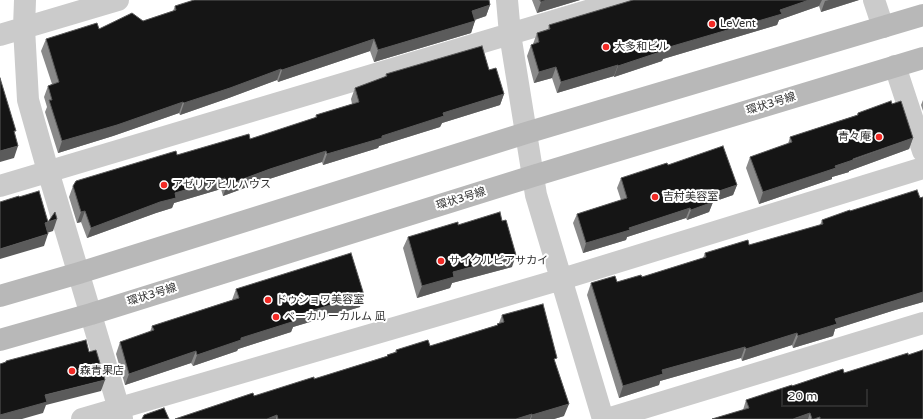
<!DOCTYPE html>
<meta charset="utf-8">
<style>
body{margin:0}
#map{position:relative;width:923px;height:419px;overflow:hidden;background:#fff;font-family:"Varela Round",sans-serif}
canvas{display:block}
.scale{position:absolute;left:781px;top:389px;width:87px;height:18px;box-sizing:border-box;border:2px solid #2e2e2e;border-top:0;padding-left:5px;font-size:12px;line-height:14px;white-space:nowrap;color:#2e2e2e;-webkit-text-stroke:3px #fff;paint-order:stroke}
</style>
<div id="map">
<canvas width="923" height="419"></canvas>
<div class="scale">20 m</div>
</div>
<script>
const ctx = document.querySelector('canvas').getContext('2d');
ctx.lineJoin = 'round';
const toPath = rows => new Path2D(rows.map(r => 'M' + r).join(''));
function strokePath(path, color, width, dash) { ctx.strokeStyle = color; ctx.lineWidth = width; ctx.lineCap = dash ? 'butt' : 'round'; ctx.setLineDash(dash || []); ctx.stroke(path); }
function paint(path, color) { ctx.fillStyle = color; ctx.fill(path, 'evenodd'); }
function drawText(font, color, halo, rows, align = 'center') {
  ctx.font = font + ' "Varela Round","Noto Sans JP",sans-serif'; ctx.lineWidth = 4; ctx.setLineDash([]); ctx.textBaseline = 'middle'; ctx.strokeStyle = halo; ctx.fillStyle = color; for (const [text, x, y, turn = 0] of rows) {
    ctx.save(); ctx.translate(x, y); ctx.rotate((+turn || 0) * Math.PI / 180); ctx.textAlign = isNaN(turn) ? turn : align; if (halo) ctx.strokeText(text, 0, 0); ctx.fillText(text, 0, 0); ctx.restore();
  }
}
strokePath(toPath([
 [25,0,24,28,28,100,48,171,122,419],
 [507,0,510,34,536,195,603,419],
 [874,0,883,27],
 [0,35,118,0],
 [895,66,923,151],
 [0,186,624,0],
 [82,419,562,279,923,168],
 [607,419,923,323]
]), '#cbcbcb', 22);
strokePath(toPath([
 [0,296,79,273,526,133,923,15],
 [0,340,91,314,533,176,923,58]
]), '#b8b8b8', 22);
paint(toPath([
 [532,0,580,0,537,13],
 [633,0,859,0,821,12,819,6,779,20,777,25,663,59,662,61,614,77,614,76,557,93,552,78,534,83,527,56,531,45,533,44,537,33,548,29,549,25],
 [490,5,486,16,475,20,471,33,374,62,370,51,278,82,277,80,226,99,180,115,179,113,113,136,58,153,45,112,47,107,44,97,48,86,52,84,41,51,46,39,143,21,173,11,175,6],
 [489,70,504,94,500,105,442,123,440,127,379,146,378,148,323,165,322,162,266,180,223,196,221,189,174,203,172,208,156,213,87,238,81,222,77,223,69,197,73,186,177,155,250,139,315,118,316,115,352,104,351,99,355,88,385,77,386,74],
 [923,100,923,111,921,105],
 [892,104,913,138,909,149,849,171,849,172,832,177,832,179,759,204,746,168,750,157,788,144,790,137,857,115,858,113],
 [668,165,737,185,733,195,713,202,709,212,687,220,686,218,627,237,626,240,583,253,573,223,577,214,621,200,617,188,621,178],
 [923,197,923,302,895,310,835,329,833,336,793,348,792,345,742,361,741,358,660,381,659,385,619,398,587,295,591,283,617,282,642,277,703,258,705,253,749,245,820,225,822,220,850,211],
 [458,225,512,267,452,283,450,288,417,298,403,248,408,237],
 [236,289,360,307,293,327,291,332,238,349,237,351,193,366,191,363,125,385,116,354,120,342,150,332,152,326,232,300],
 [502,315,555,362,564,416,554,419,175,419,254,396,314,379,387,356,387,355,395,352,396,350,430,346,497,325,497,324,499,323],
 [908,355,923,419,712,419,743,410,746,400,792,386,844,373]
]), '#8a8a8a');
paint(toPath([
 [547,0,580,0,537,13,541,2],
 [809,0,822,0,819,6,779,20,777,25,663,59,662,61,614,77,618,66,666,48],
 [829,0,859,0,821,12,825,1],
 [490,5,486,16,468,22,472,11],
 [475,21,471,33,374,62,378,50],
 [374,39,370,51,278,82,282,70],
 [618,65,614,76,557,93,561,82],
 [556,67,552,78,534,83,539,72],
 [281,69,277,80,226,99,180,115,184,103],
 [504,94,500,105,442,123,440,127,379,146,378,148,323,165,327,154,382,136,443,113],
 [183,102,179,113,113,136,58,153,62,141],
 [913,138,909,149,849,171,849,172,832,177,832,179,759,204,763,192],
 [18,146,14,158,0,162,0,151],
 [326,151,322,162,266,180,223,196,227,185,270,169],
 [225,178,221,189,174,203,172,208,156,213,87,238,91,228,175,193],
 [737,185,733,195,710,203,713,202,709,212,687,220,691,210,710,194],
 [690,208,686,218,627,237,626,240,583,253,586,243,629,228],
 [85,211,81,222,77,223,81,212],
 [57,219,53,231,41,235,45,223],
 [48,234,44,246,0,259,0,249],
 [516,255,512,267,452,283,450,288,417,298,422,286,453,272],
 [923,292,923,302,895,310,835,329,833,336,793,348,798,336,835,319],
 [364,295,360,307,293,327,291,332,238,349,237,351,193,366,197,355,294,316],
 [797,333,792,345,742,361,746,349],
 [745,347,741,358,660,381,659,385,619,398,623,386,662,370],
 [196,351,191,363,125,385,129,374],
 [105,380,101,391,46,405,43,413,22,419,0,419,0,415,45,395],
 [569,404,564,416,554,419,531,419,532,415],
 [810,413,808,419,793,419],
 [532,414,530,419,516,419],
 [277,415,276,419,267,419]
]), '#5b5b5b');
const building = toPath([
 [194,0,489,0,490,5,472,11,475,21,378,50,374,39,282,70,281,69,230,88,184,103,183,102,117,125,62,141,49,100,52,100,48,86,59,82,46,39,97,23,99,29,132,13,143,21,176,10,175,6,194,0],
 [540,0,547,0,541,2,540,0],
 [633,0,809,0,780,10,782,14,666,48,666,50,618,66,618,65,561,82,556,67,539,72,531,45,539,42,537,33,550,29,549,25,633,0],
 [482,46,489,70,496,68,504,94,443,113,444,116,382,136,382,138,327,154,326,151,270,169,227,185,225,178,175,193,176,198,160,202,91,228,85,211,81,212,73,186,76,181,176,151,177,155,249,134,250,139,317,117,316,115,359,102,355,88,387,76,386,74,482,46],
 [0,78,16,131,14,131,18,146,0,151,0,78],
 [891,101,892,104,901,101,913,138,853,159,853,160,835,166,836,168,763,192,750,157,792,142,790,137,858,115,858,113,891,101],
 [723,146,737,185,710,194,713,202,691,210,690,208,629,228,630,230,586,243,577,214,627,198,621,178,667,163,668,165,723,146],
 [917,190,920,198,923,197,923,292,835,319,837,324,798,336,797,333,746,349,745,347,662,370,663,374,623,386,591,283,615,276,617,282,641,275,642,277,706,257,705,253,748,240,749,245,823,224,822,220,850,210,850,211,917,190],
 [39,191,48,222,55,212,57,219,45,223,48,234,0,249,0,202,19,196,19,197,39,191],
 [500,212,502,221,506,220,516,255,453,272,454,277,422,286,408,237,458,222,458,225,500,212],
 [351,253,364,295,294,316,295,321,241,338,241,340,197,355,196,351,129,374,120,342,154,330,152,326,239,298,236,289,351,253],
 [543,304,557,358,554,359,569,404,532,415,532,414,516,419,278,419,277,415,267,419,175,419,253,393,254,396,314,377,314,379,388,356,387,355,397,352,396,350,428,340,430,346,498,325,497,324,504,322,502,315,543,304],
 [86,340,89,352,96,350,105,380,45,395,47,402,0,415,0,364,6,362,6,361,86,340],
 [923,350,923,419,820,419,820,417,814,419,812,419,810,413,793,419,712,419,749,408,746,400,792,385,792,386,843,369,844,373,908,353,908,355,923,350],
 [164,408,169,419,142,419,144,415,164,408]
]);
paint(building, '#151515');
strokePath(building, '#5b5b5b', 1);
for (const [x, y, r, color] of [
 [712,24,4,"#f12a25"],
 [606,47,4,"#f12a25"],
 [879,137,4,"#f12a25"],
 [164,185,4,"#f12a25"],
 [655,197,4,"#f12a25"],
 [441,261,4,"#f12a25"],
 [268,300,4,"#f12a25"],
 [276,317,4,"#f12a25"],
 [72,371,4,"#f12a25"]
]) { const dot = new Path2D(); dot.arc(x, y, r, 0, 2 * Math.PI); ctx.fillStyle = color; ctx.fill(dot); strokePath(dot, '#fff', 1.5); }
drawText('11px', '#2e2e2e', '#fff', [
 ["LeVent",720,24],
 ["大多和ビル",614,47],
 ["青々庵",871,137,"right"],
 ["アゼリアヒルハウス",172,185],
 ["吉村美容室",663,197],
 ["サイクルピアサカイ",449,261],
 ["ドゥショワ美容室",276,300],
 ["ベーカリーカルム 凪",284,317],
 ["森青果店",80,371]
], 'left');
drawText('11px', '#2e2e2e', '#fff', [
 ["環状3号線",771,104,-17],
 ["環状3号線",461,199,-17],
 ["環状3号線",152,295,-17]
]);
</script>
